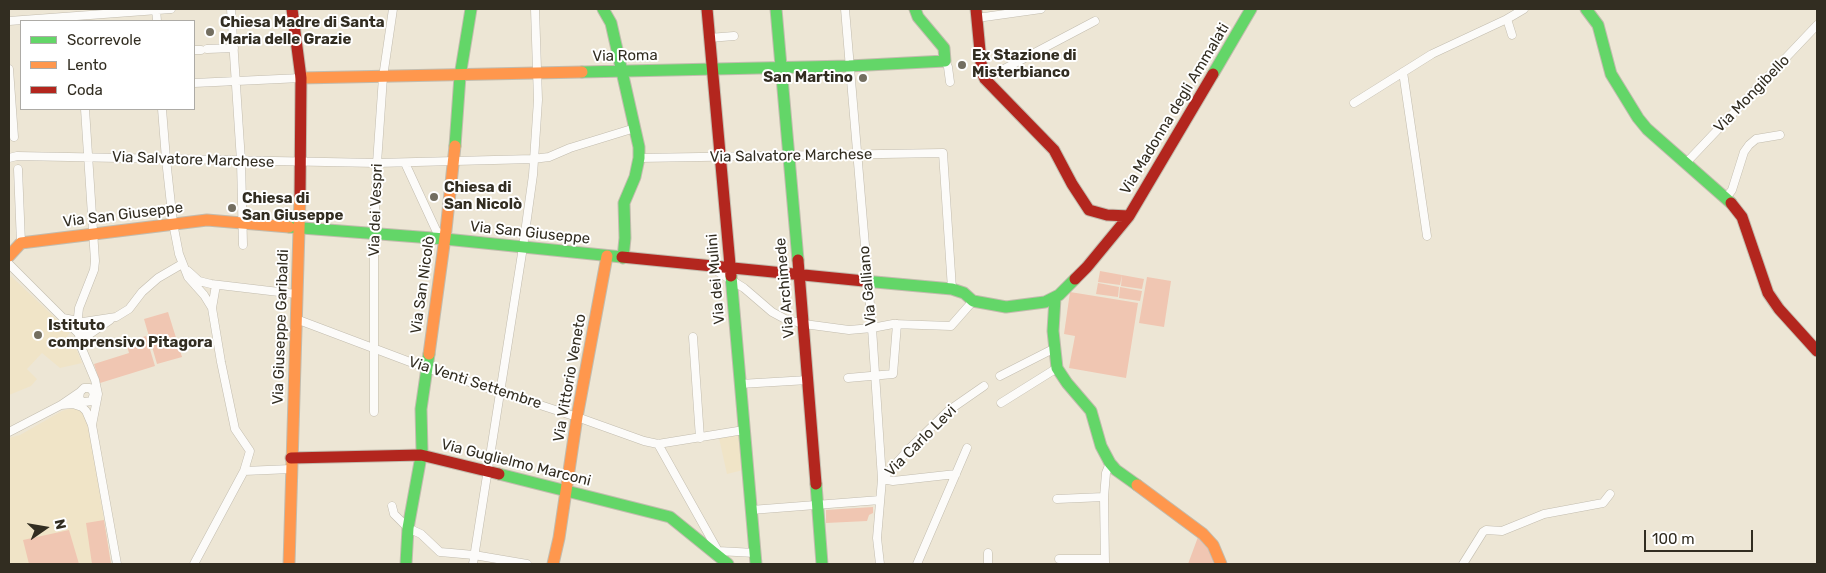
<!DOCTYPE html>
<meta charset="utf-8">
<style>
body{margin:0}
#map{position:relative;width:1826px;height:573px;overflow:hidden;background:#ede6d5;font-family:Rubik,sans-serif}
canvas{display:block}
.frame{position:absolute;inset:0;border:10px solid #322d21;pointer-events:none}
.legend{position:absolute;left:20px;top:20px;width:175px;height:90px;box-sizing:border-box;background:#fff;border:1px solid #adaba6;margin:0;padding:6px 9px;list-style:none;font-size:15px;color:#322d21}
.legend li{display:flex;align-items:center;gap:10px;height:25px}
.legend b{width:25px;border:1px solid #adaba6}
.north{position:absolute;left:20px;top:503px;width:50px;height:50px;-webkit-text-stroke:4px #fff;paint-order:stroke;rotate:77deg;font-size:14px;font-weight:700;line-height:20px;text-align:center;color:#322d21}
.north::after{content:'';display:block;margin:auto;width:18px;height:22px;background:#322d21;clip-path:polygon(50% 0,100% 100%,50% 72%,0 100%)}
.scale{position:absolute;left:1644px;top:530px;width:109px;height:22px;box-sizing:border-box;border:2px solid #322d21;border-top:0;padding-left:6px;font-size:15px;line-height:18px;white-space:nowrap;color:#322d21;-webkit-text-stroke:4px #fff;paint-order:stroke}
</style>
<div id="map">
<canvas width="1826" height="573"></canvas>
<div class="frame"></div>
<ul class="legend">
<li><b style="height:6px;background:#63d668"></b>Scorrevole</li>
<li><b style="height:6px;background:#ff974d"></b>Lento</li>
<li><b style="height:6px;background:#b3261e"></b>Coda</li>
</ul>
<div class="north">N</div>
<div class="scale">100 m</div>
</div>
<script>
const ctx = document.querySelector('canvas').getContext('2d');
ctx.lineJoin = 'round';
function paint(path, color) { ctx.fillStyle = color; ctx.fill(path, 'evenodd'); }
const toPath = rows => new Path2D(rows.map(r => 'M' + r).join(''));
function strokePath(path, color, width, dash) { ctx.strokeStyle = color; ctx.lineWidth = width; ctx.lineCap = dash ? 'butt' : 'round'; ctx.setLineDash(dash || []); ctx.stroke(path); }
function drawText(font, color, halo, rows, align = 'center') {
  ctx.font = font + ' Rubik,sans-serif'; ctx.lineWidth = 4; ctx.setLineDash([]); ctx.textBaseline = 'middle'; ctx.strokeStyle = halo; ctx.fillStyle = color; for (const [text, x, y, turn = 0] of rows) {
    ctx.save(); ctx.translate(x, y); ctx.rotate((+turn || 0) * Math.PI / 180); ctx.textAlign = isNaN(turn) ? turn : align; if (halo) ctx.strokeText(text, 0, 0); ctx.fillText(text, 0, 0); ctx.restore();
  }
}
paint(toPath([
 [9,276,12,277,70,332,66,338,67,343,74,343,82,363,60,368,42,353,27,369,37,379,31,386,9,395],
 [71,408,79,409,84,413,89,425,111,564,9,564,9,438,20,435,62,411],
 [740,434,743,470,727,474,719,438]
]), '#f0e4c7');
paint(toPath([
 [1100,271,1122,275,1120,285,1098,282],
 [1122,275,1144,279,1142,289,1121,286],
 [1147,277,1171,281,1164,327,1139,323],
 [1098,283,1119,287,1118,297,1096,294],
 [1120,287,1142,291,1140,301,1119,298],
 [1070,292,1138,303,1126,378,1069,368,1075,336,1064,334],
 [168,312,182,357,157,364,144,319],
 [146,336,155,366,100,383,94,364,129,353,126,342],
 [873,507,873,513,869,515,867,521,826,523,826,510],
 [104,520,111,564,92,564,86,523],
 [69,530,79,564,29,564,23,540],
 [1198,537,1208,548,1214,564,1188,564]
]), '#f0c6b2');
const street = toPath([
 [156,9,157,21],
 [231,9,241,161,243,245],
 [845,9,872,328,882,479,877,538,880,564],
 [977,18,1041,9],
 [1507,19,1512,35],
 [9,21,171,9],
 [709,38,734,36],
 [207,49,234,48],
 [194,50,201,50],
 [945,61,948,67,950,82],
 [9,69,14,137],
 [1403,72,1427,236],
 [985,79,1095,21],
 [194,83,301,78],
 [1354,103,1432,54,1507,19,1524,9],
 [85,109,95,261,94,270,79,308,77,326,82,349,95,380,98,394,92,425],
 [162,109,166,159,173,223,179,254,188,277,204,295,212,308],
 [9,158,17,156,377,163,533,159,549,157,570,148,635,128],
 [639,158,943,153,952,289],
 [405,163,436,230,445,239],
 [1686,163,1817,25],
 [18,169,21,243],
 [1726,198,1732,190,1744,152,1749,145,1756,139,1780,135],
 [9,264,78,333,90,332],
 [712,268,744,288,772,312,785,319,804,324,849,330,872,328,893,324,951,326,973,301],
 [188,271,199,281,211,284,296,294],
 [63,318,83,322,116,317,129,309,142,292,158,278,182,264],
 [296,319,426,368,577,417,644,441,658,444,744,430],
 [87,336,110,320],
 [693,337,700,438],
 [1000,376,1055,348],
 [848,378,893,374,897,324],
 [740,384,808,380],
 [77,403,92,401,94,393,90,388,84,388,80,392,79,398,83,403],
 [1001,403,1057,368],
 [61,405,73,404,82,407,86,411,92,425,117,564],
 [374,412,374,234,377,163,383,77,393,9],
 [9,432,61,405,80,392],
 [658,444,718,551],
 [244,471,291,469],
 [956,474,893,481,882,479,910,448,948,411,984,386],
 [1057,499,1104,497],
 [392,506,394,514,408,528,421,534,440,552,474,555,527,564],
 [751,510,880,500],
 [718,554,718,551,755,553],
 [1059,559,1105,559],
 [194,564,244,471,250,451,235,429,221,362,212,308,216,285],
 [473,564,523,247,533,175,538,100,535,9],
 [917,564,967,448],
 [988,564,988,553],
 [1105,564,1104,497,1106,473,1110,463],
 [1463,564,1483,532,1486,530,1502,531,1544,514,1603,503,1610,494]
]);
const fast = toPath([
 [603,9,611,23,639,147,639,158,635,177,624,203,625,238,623,258],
 [776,9,798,260],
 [1586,9,1598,25,1611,74,1638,118,1647,129,1731,203],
 [582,72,849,66,945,61,944,48,918,17,915,9],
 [1213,74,1251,9],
 [455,146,460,76,471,9],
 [289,227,445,239,622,257],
 [731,276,756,564],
 [864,281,952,289,964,293,973,301,1006,307,1045,302,1059,295,1075,279],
 [1055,298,1053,331,1057,368,1067,383,1091,411,1101,446,1110,463,1116,470,1137,485],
 [499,474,670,517,728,564],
 [816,484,822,564],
 [406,564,408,528,422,451,421,409,429,354]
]);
const slow = toPath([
 [301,78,582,72],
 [9,256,21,243,207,220,289,227],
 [429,354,446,230,455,146],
 [1137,485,1203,534,1213,545,1221,564],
 [289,564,300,196],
 [553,564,559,538,577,417,607,256]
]);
const jam = toPath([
 [292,9,301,78,300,196],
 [707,9,731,276],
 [976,9,982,72,985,79,1054,150,1072,184,1089,210,1107,215,1129,216],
 [1731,203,1742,217,1768,293,1779,309,1817,351],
 [622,257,864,281],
 [798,260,816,484],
 [1075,279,1087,267,1129,216,1213,74],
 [291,458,421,455,499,474]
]);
strokePath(street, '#c2bcae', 9);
strokePath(fast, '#c2bcae', 13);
strokePath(slow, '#c2bcae', 13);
strokePath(jam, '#c2bcae', 13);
strokePath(street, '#fcfbf9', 8);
strokePath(fast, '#63d668', 11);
strokePath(slow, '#ff974d', 11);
strokePath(jam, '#b3261e', 11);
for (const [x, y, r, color] of [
 [210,32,5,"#736e60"],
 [962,65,5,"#736e60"],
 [863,78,5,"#736e60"],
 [434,197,5,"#736e60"],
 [232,208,5,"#736e60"],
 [38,335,5,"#736e60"]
]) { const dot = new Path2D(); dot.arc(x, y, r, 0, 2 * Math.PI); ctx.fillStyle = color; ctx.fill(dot); strokePath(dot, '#fff', 2); }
drawText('bold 15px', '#322d21', '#fff', [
 ["Chiesa Madre di Santa",220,23],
 ["Maria delle Grazie",220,40],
 ["Ex Stazione di",972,56],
 ["Misterbianco",972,73],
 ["San Martino",853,78,"right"],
 ["Chiesa di",444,188],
 ["San Nicolò",444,205],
 ["Chiesa di",242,199],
 ["San Giuseppe",242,216],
 ["Istituto",48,326],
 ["comprensivo Pitagora",48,343]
], 'left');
drawText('15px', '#322d21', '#fff', [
 ["Via Roma",625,56,-1],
 ["Via Mongibello",1752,94,-46],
 ["Via Madonna degli Ammalati",1175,109,-59],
 ["Via Salvatore Marchese",791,156,-1],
 ["Via Salvatore Marchese",193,160,2],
 ["Via dei Vespri",376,210,-88],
 ["Via San Giuseppe",123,215,-7],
 ["Via San Giuseppe",530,233,6],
 ["Via dei Mulini",716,279,-95],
 ["Via San Nicolò",423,285,-82],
 ["Via Galliano",868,286,-95],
 ["Via Archimede",785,288,-95],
 ["Via Giuseppe Garibaldi",281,327,-88],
 ["Via Vittorio Veneto",570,378,-80],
 ["Via Venti Settembre",475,383,18],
 ["Via Carlo Levi",921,441,-45],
 ["Via Guglielmo Marconi",516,463,14]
]);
</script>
